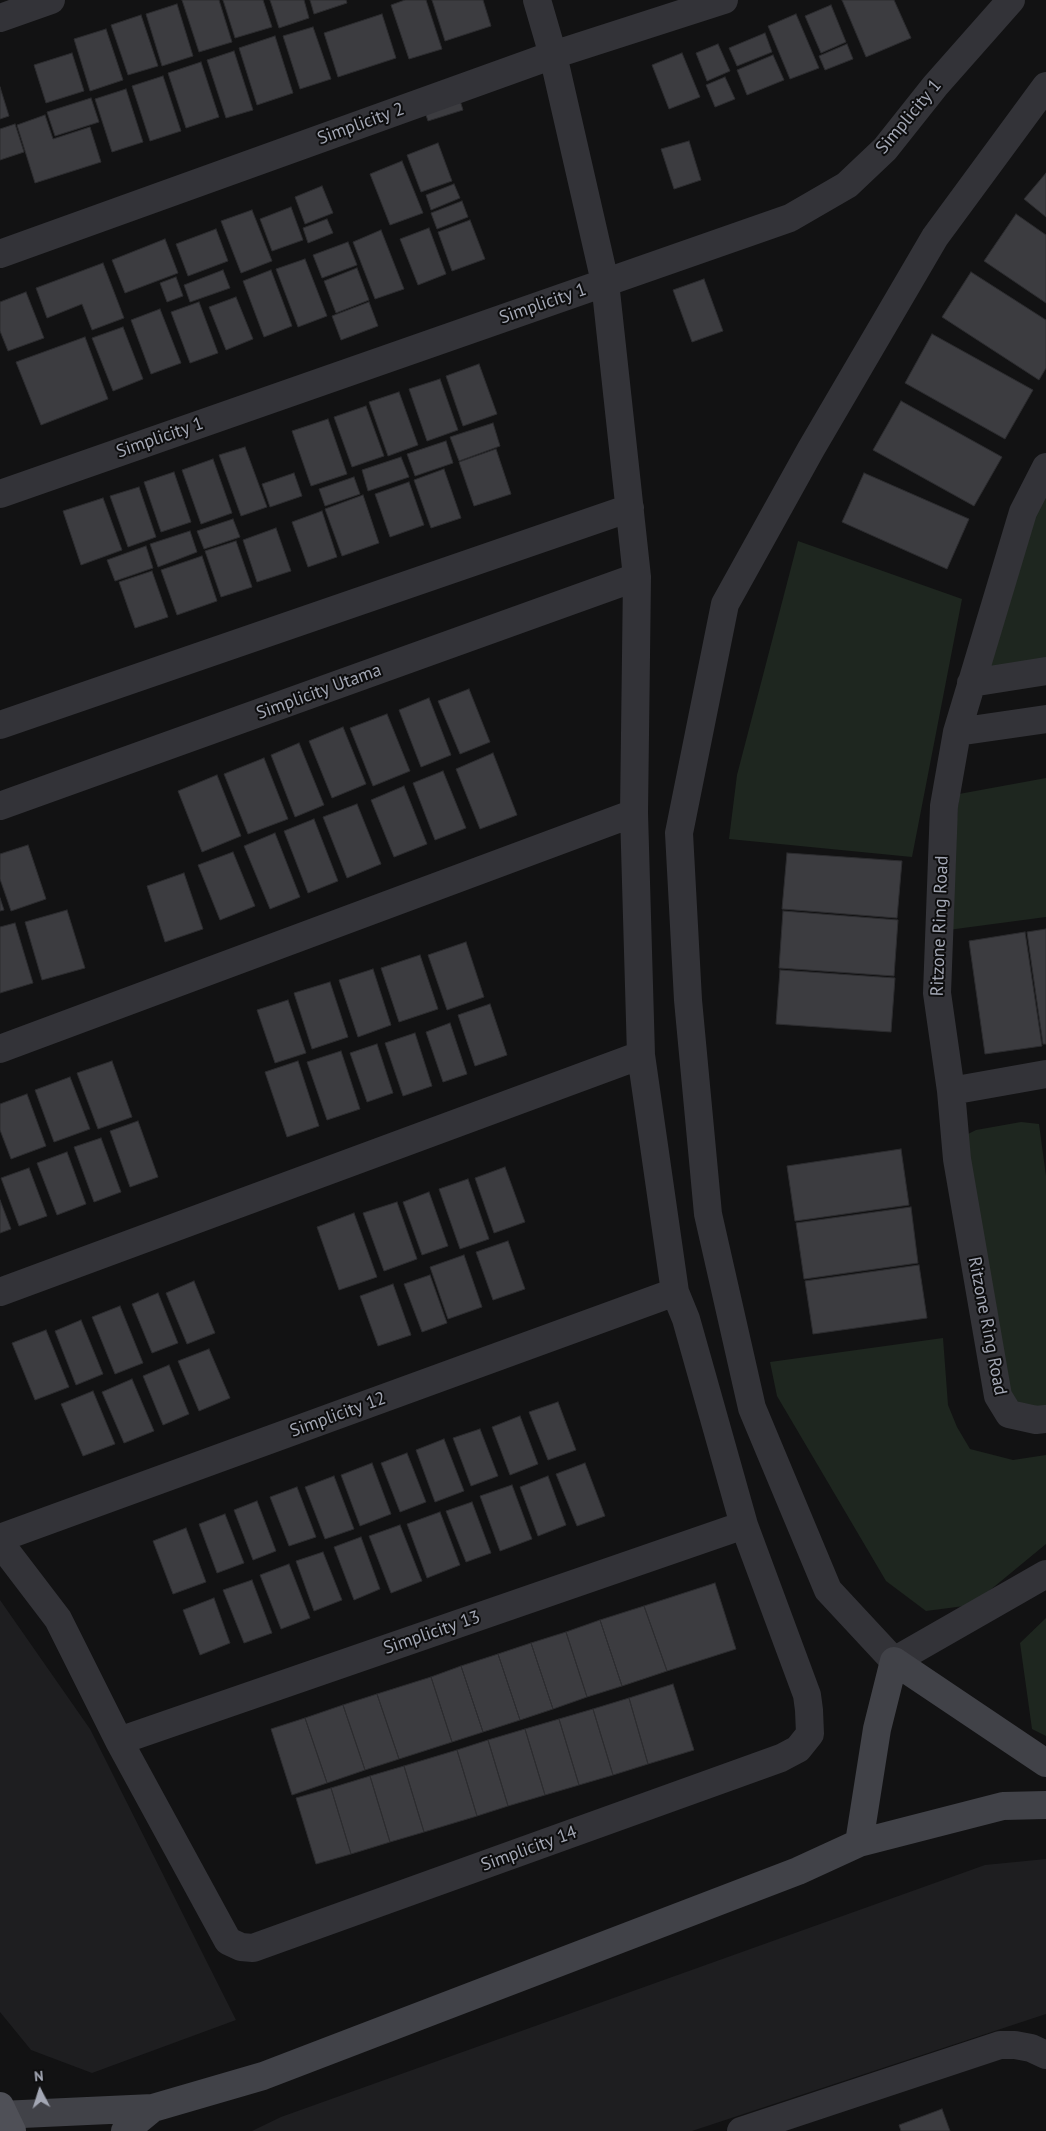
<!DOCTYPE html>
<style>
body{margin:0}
#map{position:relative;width:1046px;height:2131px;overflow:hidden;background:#121213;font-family:"PT Sans",sans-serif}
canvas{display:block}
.north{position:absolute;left:15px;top:2066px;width:50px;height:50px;-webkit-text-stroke:4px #0d0d0e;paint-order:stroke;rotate:355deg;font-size:14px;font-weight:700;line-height:20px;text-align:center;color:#a3a7b4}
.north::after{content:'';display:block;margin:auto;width:18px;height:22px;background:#a3a7b4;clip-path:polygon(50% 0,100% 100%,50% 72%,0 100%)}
</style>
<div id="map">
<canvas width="1046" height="2131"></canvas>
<div class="north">N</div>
</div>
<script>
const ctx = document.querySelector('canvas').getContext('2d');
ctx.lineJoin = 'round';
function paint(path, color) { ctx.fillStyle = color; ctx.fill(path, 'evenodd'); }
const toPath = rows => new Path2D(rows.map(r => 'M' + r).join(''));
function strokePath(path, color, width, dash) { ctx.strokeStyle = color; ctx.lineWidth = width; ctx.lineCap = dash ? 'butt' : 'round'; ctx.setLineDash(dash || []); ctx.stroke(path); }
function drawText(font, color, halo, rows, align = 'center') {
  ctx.font = font + ' "PT Sans",sans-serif'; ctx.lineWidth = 4; ctx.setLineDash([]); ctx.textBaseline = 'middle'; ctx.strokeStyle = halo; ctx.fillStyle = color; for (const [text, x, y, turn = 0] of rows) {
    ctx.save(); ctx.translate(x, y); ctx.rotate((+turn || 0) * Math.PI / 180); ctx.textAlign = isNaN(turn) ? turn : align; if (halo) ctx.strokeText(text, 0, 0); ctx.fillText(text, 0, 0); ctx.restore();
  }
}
paint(toPath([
 [0,1600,90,1729,236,2020,92,2073,31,2050,0,2012],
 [1046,1859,1046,2014,692,2131,252,2131,281,2117,985,1865]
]), '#1e1e20');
paint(toPath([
 [1046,477,1046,678,986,690,987,645],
 [798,541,962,599,912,857,729,839,737,775],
 [1046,778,1046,917,948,930,959,794],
 [1021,1122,1039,1124,1046,1176,1046,1413,1003,1418,958,1139,976,1130],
 [943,1338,948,1405,957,1427,970,1449,1013,1460,1046,1455,1046,1544,972,1605,926,1611,886,1581,777,1396,770,1362],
 [1046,1618,1046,1736,1032,1729,1020,1643]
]), '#1e261f');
const building = toPath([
 [182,0,219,0,232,42,199,52,182,0],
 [223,0,263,0,272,27,235,38,223,0],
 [270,0,304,0,309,18,279,28,270,0],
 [310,0,346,0,347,3,314,14,310,0],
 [405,0,426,0,442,49,409,59,391,5,405,0],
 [432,0,483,0,491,26,445,41,432,0],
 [842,0,894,0,911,38,866,57,842,0],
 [177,4,193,56,162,66,146,14,177,4],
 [831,5,846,42,821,53,805,16,831,5],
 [382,14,396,58,338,77,324,33,382,14],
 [796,14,819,68,790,79,768,26,796,14],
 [141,15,158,66,128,75,111,25,141,15],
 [313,27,331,79,300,89,283,36,313,27],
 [106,29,123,80,90,91,74,39,106,29],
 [765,33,772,52,737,66,729,48,765,33],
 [275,36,293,93,257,105,239,48,275,36],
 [718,44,730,71,707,81,696,53,718,44],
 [847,44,853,59,825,70,819,56,847,44],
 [234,51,253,110,226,118,207,60,234,51],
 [72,53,84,91,46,103,34,65,72,53],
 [682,53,700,97,669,109,652,65,682,53],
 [773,55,784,80,747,95,737,70,773,55],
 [201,62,219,117,186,128,168,73,201,62],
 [163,76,181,131,150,141,132,86,163,76],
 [725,77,735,99,715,107,706,85,725,77],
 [0,87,9,116,0,119,0,87],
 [126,89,143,142,112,152,95,99,126,89],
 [457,91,463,110,428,121,422,103,457,91],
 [91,98,99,122,55,136,47,112,91,98],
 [45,115,53,139,90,127,101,162,35,183,17,125,45,115],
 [15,124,24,152,0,160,0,129,15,124],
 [689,141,701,180,674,189,661,149,689,141],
 [438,143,452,181,421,192,407,155,438,143],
 [402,161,423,213,390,225,370,174,402,161],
 [1046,173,1046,217,1024,199,1046,173],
 [454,184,460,198,431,210,426,195,454,184],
 [322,186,333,213,305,224,295,197,322,186],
 [462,201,468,217,437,229,431,213,462,201],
 [291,207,303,240,272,251,260,219,291,207],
 [252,210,272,261,241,273,221,221,252,210],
 [1016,214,1046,235,1046,303,984,261,1016,214],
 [327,219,333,233,308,243,303,228,327,219],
 [470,220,485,259,452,271,438,232,470,220],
 [429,228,446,274,418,285,400,239,429,228],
 [216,229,228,261,188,276,176,244,216,229],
 [381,230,404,289,375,299,353,242,381,230],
 [165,239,178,273,125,293,112,260,165,239],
 [348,242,357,265,322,278,313,255,348,242],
 [305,259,327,316,298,327,276,269,305,259],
 [103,263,124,318,92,330,82,304,47,318,36,288,103,263],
 [357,268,369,300,336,313,324,281,357,268],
 [223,270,230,288,190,302,184,285,223,270],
 [271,270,292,326,264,337,243,281,271,270],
 [971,272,1046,320,1046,368,1039,380,942,317,971,272],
 [176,277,183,296,167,302,160,283,176,277],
 [704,279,723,331,692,342,673,290,704,279],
 [26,292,44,338,8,351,0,331,0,302,26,292],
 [236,297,253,339,226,350,209,307,236,297],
 [199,302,218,353,190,363,171,312,199,302],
 [369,302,378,326,341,340,332,316,369,302],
 [160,309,181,363,151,374,131,320,160,309],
 [123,327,143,379,113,391,92,338,123,327],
 [932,334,1033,390,1005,439,905,383,932,334],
 [85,337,108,399,41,425,16,362,85,337],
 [479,364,497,414,463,426,446,376,479,364],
 [440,379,458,430,427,441,409,389,440,379],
 [399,392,418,445,388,456,369,402,399,392],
 [901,401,1002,457,974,506,873,450,901,401],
 [366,406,384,456,352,467,334,417,366,406],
 [328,419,347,474,311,486,292,431,328,419],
 [493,423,500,446,459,461,450,437,493,423],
 [446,441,453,463,415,476,407,454,446,441],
 [245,447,267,507,241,516,219,455,245,447],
 [496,449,511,494,474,506,459,462,496,449],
 [401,457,409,477,368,491,362,470,401,457],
 [213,459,232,513,201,524,182,470,213,459],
 [444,469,461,518,431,528,414,480,444,469],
 [174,472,191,522,161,532,144,482,174,472],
 [294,473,302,496,270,507,262,484,294,473],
 [864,473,969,519,947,569,842,522,864,473],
 [354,477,360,494,325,506,319,489,354,477],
 [409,482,424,525,390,537,375,494,409,482],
 [139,487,156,537,128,547,110,496,139,487],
 [363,495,379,543,342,556,325,509,363,495],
 [103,498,122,550,81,565,63,511,103,498],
 [322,511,337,557,308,567,292,522,322,511],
 [233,519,240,537,204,549,197,531,233,519],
 [276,528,291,571,257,582,243,540,276,528],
 [190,531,197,552,158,567,150,544,190,531],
 [236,541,252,587,221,597,205,551,236,541],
 [146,546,153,568,115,581,107,560,146,546],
 [202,556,217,601,177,615,161,570,202,556],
 [152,571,168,617,135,628,119,582,152,571],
 [469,689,490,742,460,754,438,701,469,689],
 [429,698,451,755,421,767,399,710,429,698],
 [387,714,410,771,373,786,350,728,387,714],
 [343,727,366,784,332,798,309,741,343,727],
 [299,743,324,805,295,817,271,755,299,743],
 [493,753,517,815,480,829,456,769,493,753],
 [264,758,288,819,248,834,224,774,264,758],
 [443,771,466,828,435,840,413,783,443,771],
 [217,775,241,836,202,852,178,791,217,775],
 [404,786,427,844,394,857,371,800,404,786],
 [357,804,381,864,347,878,323,817,357,804],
 [314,819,338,881,308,893,284,831,314,819],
 [275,833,300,897,270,909,244,846,275,833],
 [28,845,46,899,11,911,0,879,0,854,28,845],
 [233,852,255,906,220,920,198,865,233,852],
 [787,853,902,861,897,918,782,909,787,853],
 [184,873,203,929,165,942,147,886,184,873],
 [0,898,4,910,0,911,0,898],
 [67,910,85,968,42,980,25,922,67,910],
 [783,911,898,920,894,976,779,968,783,911],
 [15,923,33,983,0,993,0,927,15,923],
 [1046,929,1046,1044,1043,1044,1027,932,1046,929],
 [1025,932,1042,1046,985,1054,969,941,1025,932],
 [466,942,484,997,447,1010,428,955,466,942],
 [420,955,438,1009,399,1022,381,968,420,955],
 [373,969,391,1025,358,1037,339,980,373,969],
 [780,970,895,978,891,1032,776,1024,780,970],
 [330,982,348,1037,312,1049,294,993,330,982],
 [288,1000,306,1053,275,1063,257,1010,288,1000],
 [490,1004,507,1055,475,1066,458,1015,490,1004],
 [450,1023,467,1074,443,1082,426,1032,450,1023],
 [415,1033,432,1086,403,1096,385,1043,415,1033],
 [377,1044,393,1093,367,1102,350,1053,377,1044],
 [341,1051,360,1109,327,1120,307,1062,341,1051],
 [112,1061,132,1117,98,1129,77,1073,112,1061],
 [298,1061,319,1126,287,1137,265,1072,298,1061],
 [70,1077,90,1129,54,1142,35,1090,70,1077],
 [27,1094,46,1146,11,1159,0,1130,0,1104,27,1094],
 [138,1121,158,1177,130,1187,110,1131,138,1121],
 [101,1138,121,1192,94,1202,74,1147,101,1138],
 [901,1149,909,1205,795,1221,787,1166,901,1149],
 [67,1152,86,1204,57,1215,37,1163,67,1152],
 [505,1167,525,1222,494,1233,475,1178,505,1167],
 [29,1168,47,1216,19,1226,1,1178,29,1168],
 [468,1179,489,1239,460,1249,439,1189,468,1179],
 [429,1192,448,1246,422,1255,403,1202,429,1192],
 [0,1200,11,1229,0,1233,0,1200],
 [397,1202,417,1259,384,1271,363,1213,397,1202],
 [911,1207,918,1263,804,1279,796,1223,911,1207],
 [354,1213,377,1277,339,1290,317,1227,354,1213],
 [508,1241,525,1289,493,1300,476,1252,508,1241],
 [464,1255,482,1307,448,1319,430,1267,464,1255],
 [919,1265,927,1318,813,1334,805,1281,919,1265],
 [430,1275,447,1323,422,1332,404,1284,430,1275],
 [194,1281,215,1333,187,1344,166,1293,194,1281],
 [393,1284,411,1335,378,1346,360,1296,393,1284],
 [158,1293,178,1343,152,1353,132,1304,158,1293],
 [120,1306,143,1363,115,1374,92,1317,120,1306],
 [81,1320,103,1374,76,1385,55,1331,81,1320],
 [46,1330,69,1387,35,1400,12,1343,46,1330],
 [209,1349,230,1398,199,1411,178,1361,209,1349],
 [169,1365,189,1414,163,1425,143,1376,169,1365],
 [132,1379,154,1431,124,1443,102,1392,132,1379],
 [93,1391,115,1444,83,1456,61,1404,93,1391],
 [558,1402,576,1450,548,1460,529,1412,558,1402],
 [520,1416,538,1464,510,1475,492,1427,520,1416],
 [480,1429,498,1476,471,1486,453,1438,480,1429],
 [444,1439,464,1491,435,1502,416,1450,444,1439],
 [407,1453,426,1502,400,1512,381,1463,407,1453],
 [372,1463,391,1514,360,1526,341,1475,372,1463],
 [585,1463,605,1516,577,1526,556,1474,585,1463],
 [334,1476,354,1529,325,1539,305,1487,334,1476],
 [548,1476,566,1525,538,1536,520,1487,548,1476],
 [512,1485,532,1539,500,1551,480,1496,512,1485],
 [297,1487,316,1537,289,1546,270,1497,297,1487],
 [257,1501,276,1551,253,1560,234,1510,257,1501],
 [472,1502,491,1553,466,1562,446,1511,472,1502],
 [440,1512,460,1565,427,1578,407,1524,440,1512],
 [225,1514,244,1563,217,1573,199,1524,225,1514],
 [400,1525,422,1581,391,1593,369,1536,400,1525],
 [186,1528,206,1582,173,1594,153,1541,186,1528],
 [361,1537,380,1589,354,1600,334,1547,361,1537],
 [323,1552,342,1600,314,1611,296,1561,323,1552],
 [289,1564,310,1618,281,1629,260,1575,289,1564],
 [252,1580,272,1633,244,1643,223,1590,252,1580],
 [715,1583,736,1649,667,1671,644,1606,715,1583],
 [214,1598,230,1643,200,1655,183,1610,214,1598],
 [644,1606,667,1671,622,1686,600,1620,644,1606],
 [600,1620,622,1686,587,1697,566,1632,600,1620],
 [566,1632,587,1697,553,1709,531,1643,566,1632],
 [531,1643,553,1709,520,1720,498,1654,531,1643],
 [498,1654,520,1720,483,1732,461,1666,498,1654],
 [461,1666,483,1732,452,1742,431,1677,461,1666],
 [431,1677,452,1742,399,1759,377,1694,431,1677],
 [673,1684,694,1750,648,1764,629,1698,673,1684],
 [377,1694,399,1759,365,1770,343,1705,377,1694],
 [629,1698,648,1764,613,1775,593,1709,629,1698],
 [343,1705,365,1770,327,1783,305,1718,343,1705],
 [593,1709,613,1775,579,1785,559,1719,593,1709],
 [305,1718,327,1783,292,1795,271,1729,305,1718],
 [559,1719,579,1785,545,1795,525,1729,559,1719],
 [525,1729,545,1795,508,1806,488,1740,525,1729],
 [488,1740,508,1806,477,1816,457,1750,488,1740],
 [457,1750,477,1816,424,1832,404,1766,457,1750],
 [404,1766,424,1832,390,1842,370,1776,404,1766],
 [370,1776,390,1842,351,1854,331,1788,370,1776],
 [331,1788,351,1854,316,1864,296,1798,331,1788],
 [942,2109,950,2131,901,2131,899,2125,942,2109]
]);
paint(building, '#3c3c40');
strokePath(building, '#2c2c2f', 1);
strokePath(toPath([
 [0,18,51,0],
 [1046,86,935,237,811,449,725,604,679,833,688,1000,708,1214,752,1408,828,1590,894,1661,1046,1574],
 [0,254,553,55,724,0],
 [1046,467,1023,512,957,732,944,806,937,993,951,1091,957,1159,998,1396,1009,1414,1036,1420,1046,1419],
 [0,494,790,218,847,185,885,149,935,86,1011,0],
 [971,683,1046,671],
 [0,725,630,508],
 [957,732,1046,719],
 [0,806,637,577],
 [0,1049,634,813],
 [951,1091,1046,1074],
 [0,1292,641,1055],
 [0,1538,675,1292],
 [0,1543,58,1619,119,1741,228,1941,241,1947,253,1948,781,1758,798,1749,810,1734,809,1710,807,1695,744,1525,686,1319,675,1292,641,1055,634,813,637,577,605,282,553,55,537,0],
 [119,1741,744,1525],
 [741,2131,1000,2045,1015,2045,1031,2048,1046,2055]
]), '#333338', 28);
strokePath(toPath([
 [859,1843,877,1729,894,1661,1046,1763],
 [0,2115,153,2108,263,2076,798,1871,859,1843,1003,1806,1046,1805],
 [125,2131,153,2108]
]), '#414248', 28);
strokePath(toPath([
 [0,2106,12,2131]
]), '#4f5057', 28);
drawText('18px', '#a3a7b4', '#0d0d0e', [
 ["Simplicity 1",909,117,-50],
 ["Simplicity 2",361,124,-20],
 ["Simplicity 1",543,304,-19],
 ["Simplicity 1",160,438,-19],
 ["Simplicity Utama",319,692,-20],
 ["Ritzone Ring Road",940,926,-88],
 ["Ritzone Ring Road",987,1326,79],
 ["Simplicity 12",338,1415,-20],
 ["Simplicity 13",432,1633,-19],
 ["Simplicity 14",529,1849,-20]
]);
</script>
